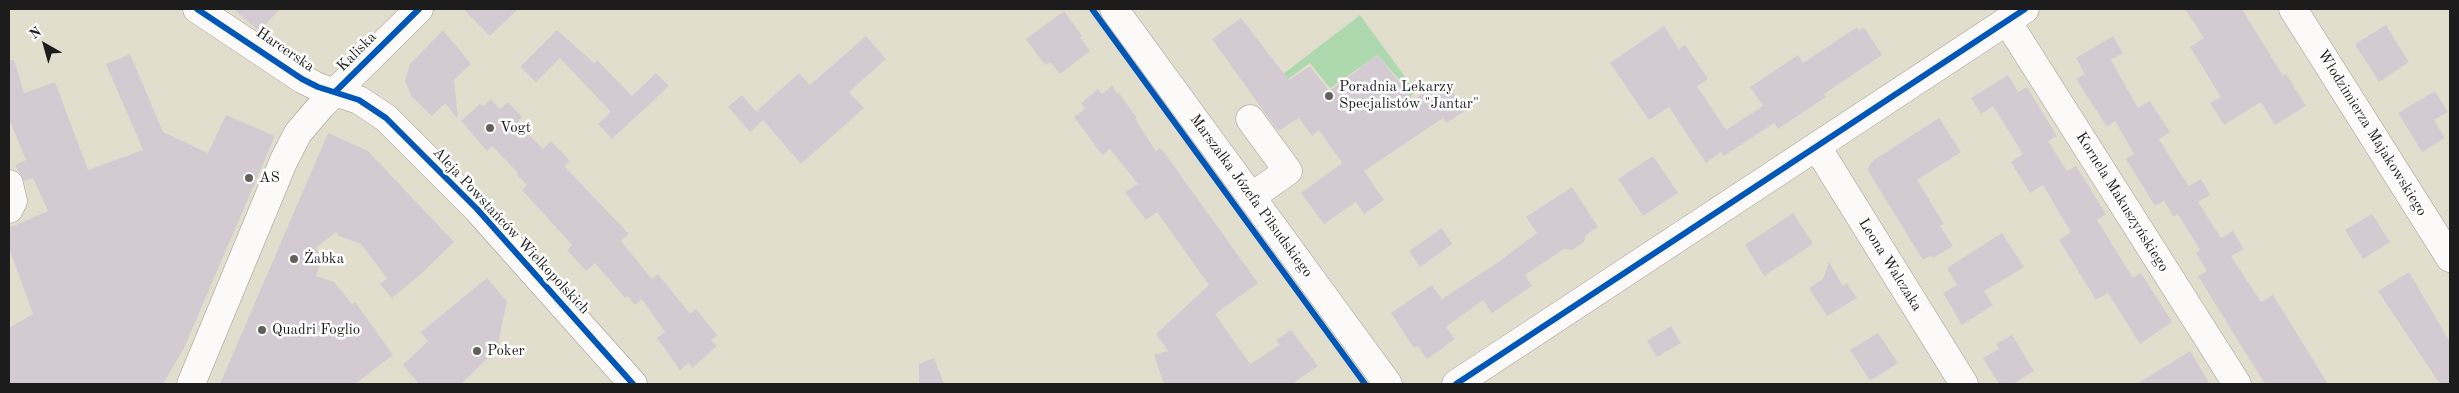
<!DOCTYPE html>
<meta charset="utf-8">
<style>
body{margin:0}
#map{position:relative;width:2459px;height:393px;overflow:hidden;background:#e2dece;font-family:"Old Standard TT",serif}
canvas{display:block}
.frame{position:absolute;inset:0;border:10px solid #1c1c1c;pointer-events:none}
.north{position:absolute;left:20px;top:20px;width:50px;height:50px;-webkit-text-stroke:4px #fff;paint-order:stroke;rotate:322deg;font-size:14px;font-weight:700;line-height:20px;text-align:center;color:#1c1c1c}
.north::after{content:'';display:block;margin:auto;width:18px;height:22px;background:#1c1c1c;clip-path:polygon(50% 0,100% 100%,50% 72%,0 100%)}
</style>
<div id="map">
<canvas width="2459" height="393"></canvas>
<div class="frame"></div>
<div class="north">N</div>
</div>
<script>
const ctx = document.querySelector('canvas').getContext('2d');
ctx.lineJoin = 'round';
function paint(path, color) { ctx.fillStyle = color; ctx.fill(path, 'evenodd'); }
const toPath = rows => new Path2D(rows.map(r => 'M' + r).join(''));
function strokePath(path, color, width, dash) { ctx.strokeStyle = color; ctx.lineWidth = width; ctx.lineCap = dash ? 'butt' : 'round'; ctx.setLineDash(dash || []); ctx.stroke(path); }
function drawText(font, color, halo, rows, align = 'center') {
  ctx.font = font + ' "Old Standard TT",serif'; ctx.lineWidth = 5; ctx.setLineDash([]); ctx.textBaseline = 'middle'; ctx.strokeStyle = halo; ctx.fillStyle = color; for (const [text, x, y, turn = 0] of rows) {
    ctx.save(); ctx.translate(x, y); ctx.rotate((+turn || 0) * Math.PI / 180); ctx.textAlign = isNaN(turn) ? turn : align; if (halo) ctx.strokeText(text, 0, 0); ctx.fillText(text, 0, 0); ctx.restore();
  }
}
paint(toPath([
 [1360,15,1416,92,1405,100,1399,92,1405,87,1378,55,1330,88,1310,63,1277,87,1274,81]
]), '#aed9af');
paint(toPath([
 [233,9,280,9,259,31],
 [463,9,518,9,490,36],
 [2185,9,2242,9,2283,76,2286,74,2306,106,2275,125,2261,102,2224,125,2210,103,2221,97,2190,47,2204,38],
 [1064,11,1082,36,1080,38,1090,51,1060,74,1050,62,1045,65,1026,39],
 [1241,18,1289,80,1310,66,1329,91,1378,55,1413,100,1445,80,1465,111,1446,123,1443,118,1364,171,1384,200,1364,214,1356,202,1324,224,1301,193,1342,163,1319,130,1312,136,1299,118,1278,131,1212,39],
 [2386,25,2409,62,2379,82,2355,44],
 [1664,26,1679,49,1685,45,1708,79,1697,86,1726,130,1763,106,1750,87,1798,55,1803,63,1857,27,1859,31,1864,27,1882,55,1824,94,1826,97,1778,129,1774,123,1724,156,1721,152,1706,163,1669,107,1649,120,1610,63],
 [443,30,471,64,454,80,458,119,445,103,432,116,411,96,405,81,410,64],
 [557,30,594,63,597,60,632,96,656,73,669,86,612,139,598,124,611,112,560,58,536,82,520,67],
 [866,36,886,59,849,92,864,108,801,164,756,112,799,73,810,85],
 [2113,36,2123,53,2111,60,2138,108,2150,101,2170,132,2159,139,2173,162,2189,186,2201,179,2210,195,2198,202,2221,238,2233,231,2244,249,2231,256,2261,302,2273,295,2328,384,2265,384,2198,276,2207,271,2196,253,2200,250,2178,214,2174,217,2164,201,2155,206,2126,159,2134,154,2115,121,2107,127,2076,79,2085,74,2076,58],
 [130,54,163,132,208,153,226,115,275,136,184,348,163,384,9,384,9,328,33,314,9,248,9,228,48,211,33,178,24,181,15,165,26,160,9,119,9,60,14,60,24,93,55,82,88,170,143,150,106,64],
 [2008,75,2018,92,2027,87,2057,136,2048,141,2067,171,2076,166,2106,214,2097,220,2123,262,2133,278,2141,273,2172,322,2140,344,2108,293,2096,300,2059,240,2071,232,2057,209,2043,185,2030,193,2011,162,2023,154,1993,106,1981,114,1971,98],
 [1112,86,1118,94,1119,93,1137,118,1135,119,1156,151,1160,148,1163,151,1258,283,1215,314,1250,364,1280,345,1276,340,1291,330,1318,366,1292,384,1164,384,1154,355,1168,351,1156,334,1209,285,1157,212,1146,220,1125,192,1138,184,1110,149,1102,155,1074,117,1085,109,1081,103,1098,89,1102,94],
 [2435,91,2448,112,2434,120,2445,138,2422,152,2398,113],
 [742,95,763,120,750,132,728,107],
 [491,99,500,109,508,102,522,117,517,123,543,149,551,141,570,161,564,166,629,234,621,241,652,279,658,274,690,314,696,309,717,335,711,340,717,346,692,368,689,363,680,370,657,338,665,332,642,299,635,305,628,296,625,298,595,263,586,271,567,250,572,245,522,190,527,185,516,174,518,173,492,146,487,151,461,121,480,104,484,106],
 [1939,118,1961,152,1917,180,1944,224,1940,226,1953,246,1933,258,1931,255,1923,260,1868,171,1869,165,1874,160],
 [328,133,368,151,454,242,420,275,392,298,380,284,387,278,361,244,339,236,336,232,316,248,323,257,316,276,334,282,352,304,355,302,393,355,355,384,220,384],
 [1653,156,1678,193,1643,216,1618,179],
 [1572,187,1598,227,1586,235,1584,242,1572,250,1564,249,1525,275,1532,286,1492,313,1483,300,1446,327,1455,339,1427,359,1418,346,1414,348,1391,313,1432,285,1442,299,1497,263,1537,233,1526,217],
 [1793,213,1813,244,1764,276,1745,245],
 [2372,214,2390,242,2363,259,2345,230],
 [1442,228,1452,244,1420,267,1409,251],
 [2002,233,2024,267,1984,291,1993,305,1962,325,1943,293,1957,285,1947,268],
 [1829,262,1843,286,1847,283,1857,298,1827,316,1809,288,1823,279],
 [2409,272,2450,342,2450,384,2440,384,2378,291],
 [487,278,507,301,497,349,461,384,419,384,403,365,428,341,421,332],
 [1671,326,1681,343,1657,357,1647,341],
 [1878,333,1898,363,1870,381,1850,350],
 [2012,335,2034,371,2013,384,1999,384,1983,358,1999,349,1996,344],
 [2190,351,2210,384,2137,384],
 [934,358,944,384,919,384,919,364]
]), '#d4cbd2');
const minor = toPath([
 [197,9,302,79,318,87,359,100,386,118,477,209,633,384],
 [1114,9,1388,384],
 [2293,9,2450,258],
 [2007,21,2237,384],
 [1250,119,1288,171,1251,197],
 [1817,147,1964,384],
 [9,184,13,201,9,209],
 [191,384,284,160,298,133,321,106,419,9],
 [1456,384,2025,9]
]);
strokePath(minor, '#9a988f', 29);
strokePath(minor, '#fbfaf8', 28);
strokePath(toPath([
 [197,9,302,79,318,87,359,100,386,118,477,209,633,384],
 [1092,9,1365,384],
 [335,92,419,9],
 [1456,384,2025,9]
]), '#0057b8', 6);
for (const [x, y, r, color] of [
 [1329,96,5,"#61605a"],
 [490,128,5,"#61605a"],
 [249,178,5,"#61605a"],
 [294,259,5,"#61605a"],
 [262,330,5,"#61605a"],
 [477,351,5,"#61605a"]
]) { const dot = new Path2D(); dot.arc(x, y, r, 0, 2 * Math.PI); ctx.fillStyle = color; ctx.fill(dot); strokePath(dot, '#fff', 2); }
drawText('15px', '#1c1c1c', '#fff', [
 ["Harcerska",285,50,34],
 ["Kaliska",357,52,-45],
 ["Włodzimierza Majakowskiego",2372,133,58],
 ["Marszałka Józefa Piłsudskiego",1251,196,54],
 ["Kornela Makuszyńskiego",2122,202,58],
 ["Aleja Powstańców Wielkopolskich",511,231,47],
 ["Leona Walczaka",1890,265,58]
]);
drawText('15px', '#1c1c1c', '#fff', [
 ["Poradnia Lekarzy",1339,87],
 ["Specjalistów \"Jantar\"",1339,104],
 ["Vogt",500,128],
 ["AS",259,178],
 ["Żabka",304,259],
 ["Quadri Foglio",272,330],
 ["Poker",487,351]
], 'left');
</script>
